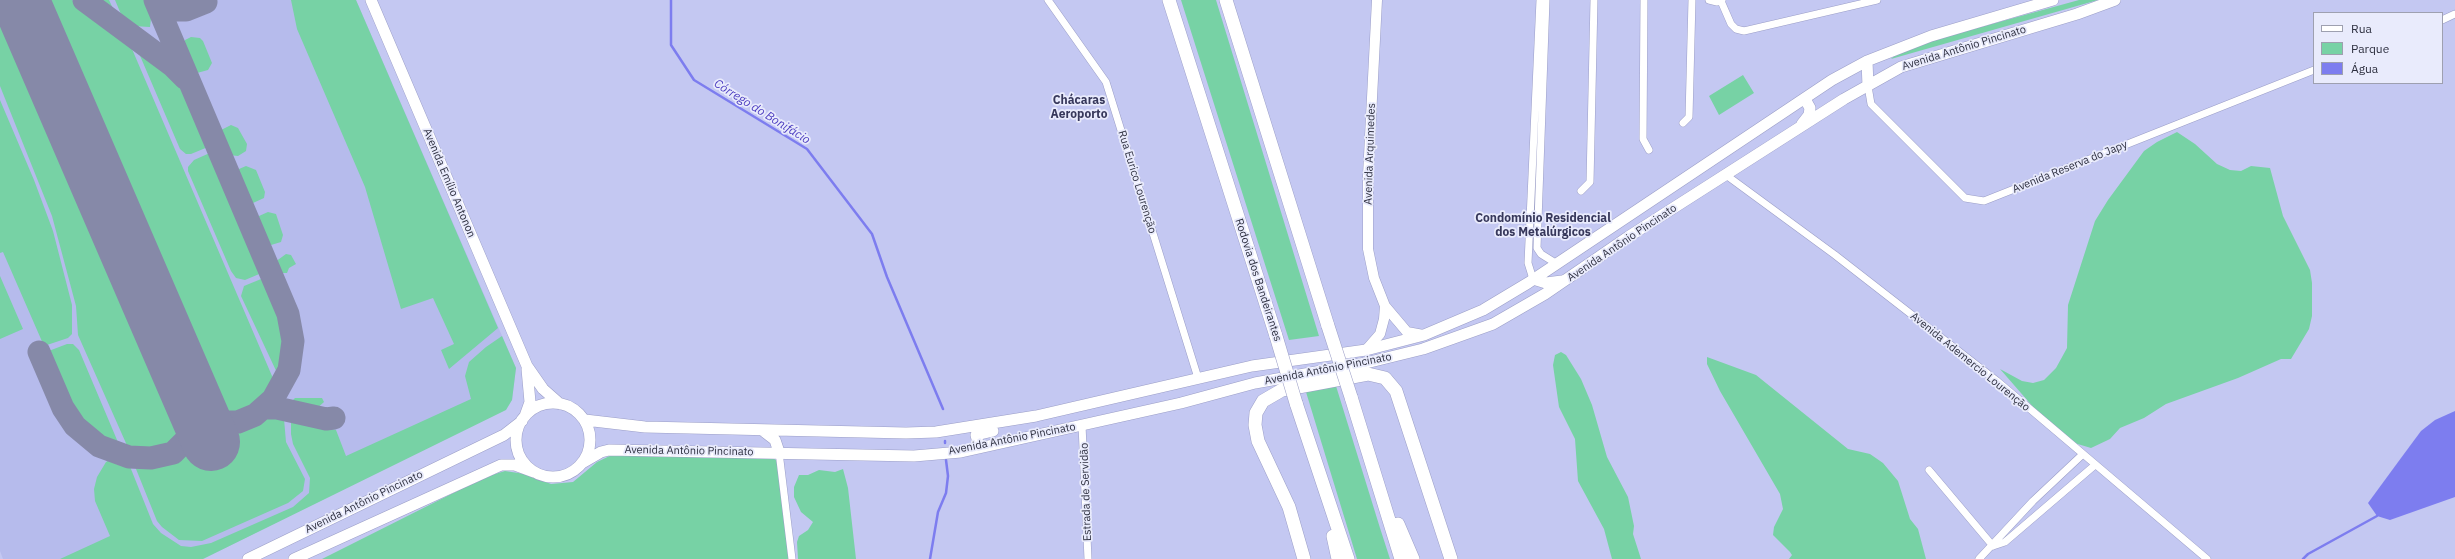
<!DOCTYPE html>
<meta charset="utf-8">
<style>
body{margin:0}
#map{position:relative;width:2455px;height:559px;overflow:hidden;background:#c4c8f2;font-family:"IBM Plex Sans",sans-serif}
canvas{display:block}
.legend{position:absolute;left:2313px;top:12px;width:130px;height:72px;box-sizing:border-box;background:#e9ebfc;border:1px solid #9ea0b0;margin:0;padding:5px 7px;list-style:none;font-size:12px;color:#2d2f3f}
.legend li{display:flex;align-items:center;gap:8px;height:20px}
.legend b{width:20px;border:1px solid #9ea0b0}
</style>
<div id="map">
<canvas width="2455" height="559"></canvas>
<ul class="legend">
<li><b style="height:5px;background:#fff"></b>Rua</li>
<li><b style="height:11px;background:#77d2a5"></b>Parque</li>
<li><b style="height:11px;background:#7d7def"></b>Água</li>
</ul>
</div>
<script>
const ctx = document.querySelector('canvas').getContext('2d');
ctx.lineJoin = 'round';
function paint(path, color) { ctx.fillStyle = color; ctx.fill(path, 'evenodd'); }
const toPath = rows => new Path2D(rows.map(r => 'M' + r).join(''));
function strokePath(path, color, width, dash) { ctx.strokeStyle = color; ctx.lineWidth = width; ctx.lineCap = dash ? 'butt' : 'round'; ctx.setLineDash(dash || []); ctx.stroke(path); }
function drawText(font, color, halo, rows, align = 'center') {
  ctx.font = font + ' "IBM Plex Sans",sans-serif'; ctx.lineWidth = 3.5; ctx.setLineDash([]); ctx.textBaseline = 'middle'; ctx.strokeStyle = halo; ctx.fillStyle = color; for (const [text, x, y, turn = 0] of rows) {
    ctx.save(); ctx.translate(x, y); ctx.rotate((+turn || 0) * Math.PI / 180); ctx.textAlign = isNaN(turn) ? turn : align; if (halo) ctx.strokeText(text, 0, 0); ctx.fillText(text, 0, 0); ctx.restore();
  }
}
paint(toPath([
 [0,0,356,0,516,368,512,400,505,409,203,559,3,559,0,551]
]), '#b6bbec');
paint(toPath([
 [43,0,72,0,129,42,275,383,266,397,246,411,239,413,226,411,216,402],
 [96,0,109,0,116,15],
 [115,0,148,0,152,10,150,27,133,26,123,19],
 [291,0,356,0,498,328,449,369,441,350,454,344,433,298,401,309,365,187,297,29],
 [1181,0,1216,0,1319,336,1289,340],
 [2079,0,2098,0,1891,59,1901,49],
 [4,17,7,18,181,421,175,440,161,449,152,451,129,450,78,335,76,306,52,216,0,86,0,19],
 [191,37,200,38,203,41,212,63,208,70,197,73,193,71,182,47,185,40],
 [139,49,176,76,193,107,208,147,191,154,186,154,180,149,138,51],
 [1743,75,1754,93,1719,115,1709,96],
 [0,100,34,180,53,231,72,305,72,334,68,338,44,346,3,252,0,253],
 [231,125,238,128,247,144,246,151,238,156,229,155,219,136,221,130],
 [2177,132,2195,144,2217,164,2230,170,2241,171,2251,166,2270,168,2283,216,2310,270,2312,283,2312,316,2309,329,2291,359,2281,359,2238,378,2166,404,2144,418,2120,428,2110,439,2091,448,2071,442,2055,432,2000,369,2022,381,2033,383,2044,380,2056,368,2067,348,2068,305,2095,221,2108,200,2144,151,2157,142],
 [212,152,264,272,245,280,236,278,231,271,188,171,188,167,194,160],
 [246,166,256,170,265,192,264,198,253,203,247,200,236,175,239,169],
 [268,212,276,214,283,235,281,242,271,245,266,243,258,225,259,216],
 [286,254,291,255,296,264,289,268,287,273,282,273,277,270,275,262],
 [0,276,23,329,0,339],
 [266,277,286,326,286,359,279,377,241,296,244,286],
 [502,336,516,368,512,400,506,410,203,559,60,559,110,536,95,501,94,489,97,477,106,462,111,459,129,464,153,524,161,533,181,546,191,547,211,543,293,507,309,493,310,478,293,444,291,434,291,421,336,430,346,456,471,399,465,376,469,362,486,347],
 [67,344,73,344,79,350,120,447,91,433,74,414,67,402,46,352],
 [1561,352,1566,355,1581,379,1592,405,1607,457,1628,497,1634,526,1633,534,1641,559,1612,559,1604,529,1578,481,1575,439,1559,407,1553,365,1555,355],
 [1707,357,1756,375,1848,449,1870,454,1883,463,1898,481,1910,519,1918,529,1926,559,1789,559,1792,555,1790,552,1773,535,1774,527,1783,509,1780,494,1720,391,1707,364],
 [1336,386,1380,528,1390,559,1357,559,1350,536,1306,392],
 [295,398,322,398,324,402,315,410,294,405,291,402],
 [267,417,284,419,286,442,305,479,303,491,288,503,202,541,179,540,162,527,157,521,134,464,154,465,193,453],
 [618,452,769,455,777,461,790,559,322,559,485,477,505,471,525,474,551,484,573,482,597,462],
 [843,469,848,488,856,559,798,559,797,542,799,536,808,530,813,522,801,512,794,497,794,487,799,475,808,475,819,470,835,472]
]), '#77d2a5');
paint(toPath([
 [2455,411,2455,497,2390,520,2377,516,2368,503,2401,458,2421,431,2435,420]
]), '#7d7def');
strokePath(toPath([
 [671,0,671,45,694,80,807,149,872,234,887,277,943,409],
 [945,441,945,443],
 [930,559,938,512,946,493,948,476,946,460],
 [2303,559,2308,554,2377,516]
]), '#7d7def', 2.5);
strokePath(toPath([
 [84,0,173,66,185,78],
 [156,0,164,7,174,10,186,10,206,2],
 [0,13,14,12,23,15,29,22],
 [39,352,63,408,75,426,99,446,129,457,151,458,173,453,188,438,198,413,209,419,229,422,238,422,255,415,273,399,289,370,293,341,288,314,155,0],
 [264,408,277,408,326,419,334,418]
]), '#8689a8', 23);
strokePath(toPath([
 [20,0,211,442]
]), '#8689a8', 58);
const minor = toPath([
 [1048,0,1106,82,1198,378],
 [1546,0,1537,248,1541,254,1557,264],
 [1644,0,1643,139,1649,150],
 [1709,0,1717,2,1722,0],
 [1721,1,1731,24,1736,29,1744,31,1877,0],
 [2442,20,2455,14],
 [1868,86,1871,104,1965,198,1984,201,2314,70],
 [1683,123,1689,117,1692,0],
 [1726,175,1835,255,1997,381,2207,559],
 [1581,191,1590,182,1594,0],
 [1533,279,1528,263,1540,0],
 [1082,425,1088,559],
 [779,452,792,559],
 [1929,470,1993,546],
 [1993,546,2005,542,2095,465],
 [1979,559,2033,501,2083,454]
]);
const secondary = toPath([
 [1377,0,1368,176,1368,249,1374,278,1385,306,1407,332,1423,335],
 [1366,350,1380,334,1384,319,1385,306]
]);
const primary = toPath([
 [371,0,527,366,543,389,560,404],
 [1867,61,1868,86],
 [1802,124,1809,115,1810,108,1805,99],
 [1533,279,1546,283,1562,281],
 '516 440a37 37 0 1 1 74 0a37 37 0 1 1-74 0Z',
 [525,416,530,402,527,369],
 [585,420,645,427,906,433,936,432,1036,416,1252,366,1366,350,1424,335,1483,310,1528,283,1832,80,1867,61,1931,36,2053,0],
 [762,430,775,440,779,452],
 [979,447,976,435,993,431],
 [582,463,601,452,609,450,914,456,961,452,1181,403,1255,383,1366,363,1423,349,1493,324,1545,294,1628,237,1844,99,1901,67,2077,14,2115,0],
 [248,559,504,435,522,421],
 [294,559,501,465,515,465,534,472]
]);
const motorway = toPath([
 [1169,0,1276,336],
 [1226,0,1328,326],
 [1351,397,1401,559],
 [1296,403,1348,559],
 [1398,524,1413,559],
 [1333,536,1338,559],
 [1304,559,1289,507,1258,441,1255,425,1256,413,1263,401,1282,390,1368,374,1385,378,1396,391,1451,559]
]);
strokePath(minor, '#9b9ec7', 8);
strokePath(secondary, '#9b9ec7', 11);
strokePath(primary, '#9b9ec7', 12);
strokePath(motorway, '#9b9ec7', 14);
strokePath(minor, '#fff', 7);
strokePath(secondary, '#fff', 10);
strokePath(primary, '#fff', 11);
strokePath(motorway, '#fff', 13);
const motorwayBridge = toPath([
 [1328,326,1351,397],
 [1276,336,1296,403]
]);
strokePath(motorwayBridge, '#9b9ec7', 14, []);
strokePath(motorwayBridge, '#fff', 13);
drawText('11px', '#2d2f3f', '#e9ebfc', [
 ["Avenida Antônio Pincinato",1964,48,-17],
 ["Avenida Arquimedes",1370,154,-88],
 ["Avenida Reserva do Japy",2070,167,-22],
 ["Rua Eurico Lourenção",1137,182,73],
 ["Avenida Emílio Antonon",449,183,67],
 ["Avenida Antônio Pincinato",1622,243,-34],
 ["Rodovia dos Bandeirantes",1258,280,72],
 ["Avenida Ademercio Lourenção",1970,362,39],
 ["Avenida Antônio Pincinato",1328,369,-11],
 ["Avenida Antônio Pincinato",1012,439,-11],
 ["Avenida Antônio Pincinato",689,451,1],
 ["Estrada de Servidão",1086,492,-92],
 ["Avenida Antônio Pincinato",364,502,-26]
]);
drawText('bold 12px', '#37385b', '#e9ebfc', [
 ["Chácaras",1079,101],
 ["Aeroporto",1079,115],
 ["Condomínio Residencial",1543,219],
 ["dos Metalúrgicos",1543,233]
]);
drawText('italic 12px', '#4b3cc0', '#e9ebfc', [
 ["Córrego do Bonifácio",762,112,32]
]);
</script>
